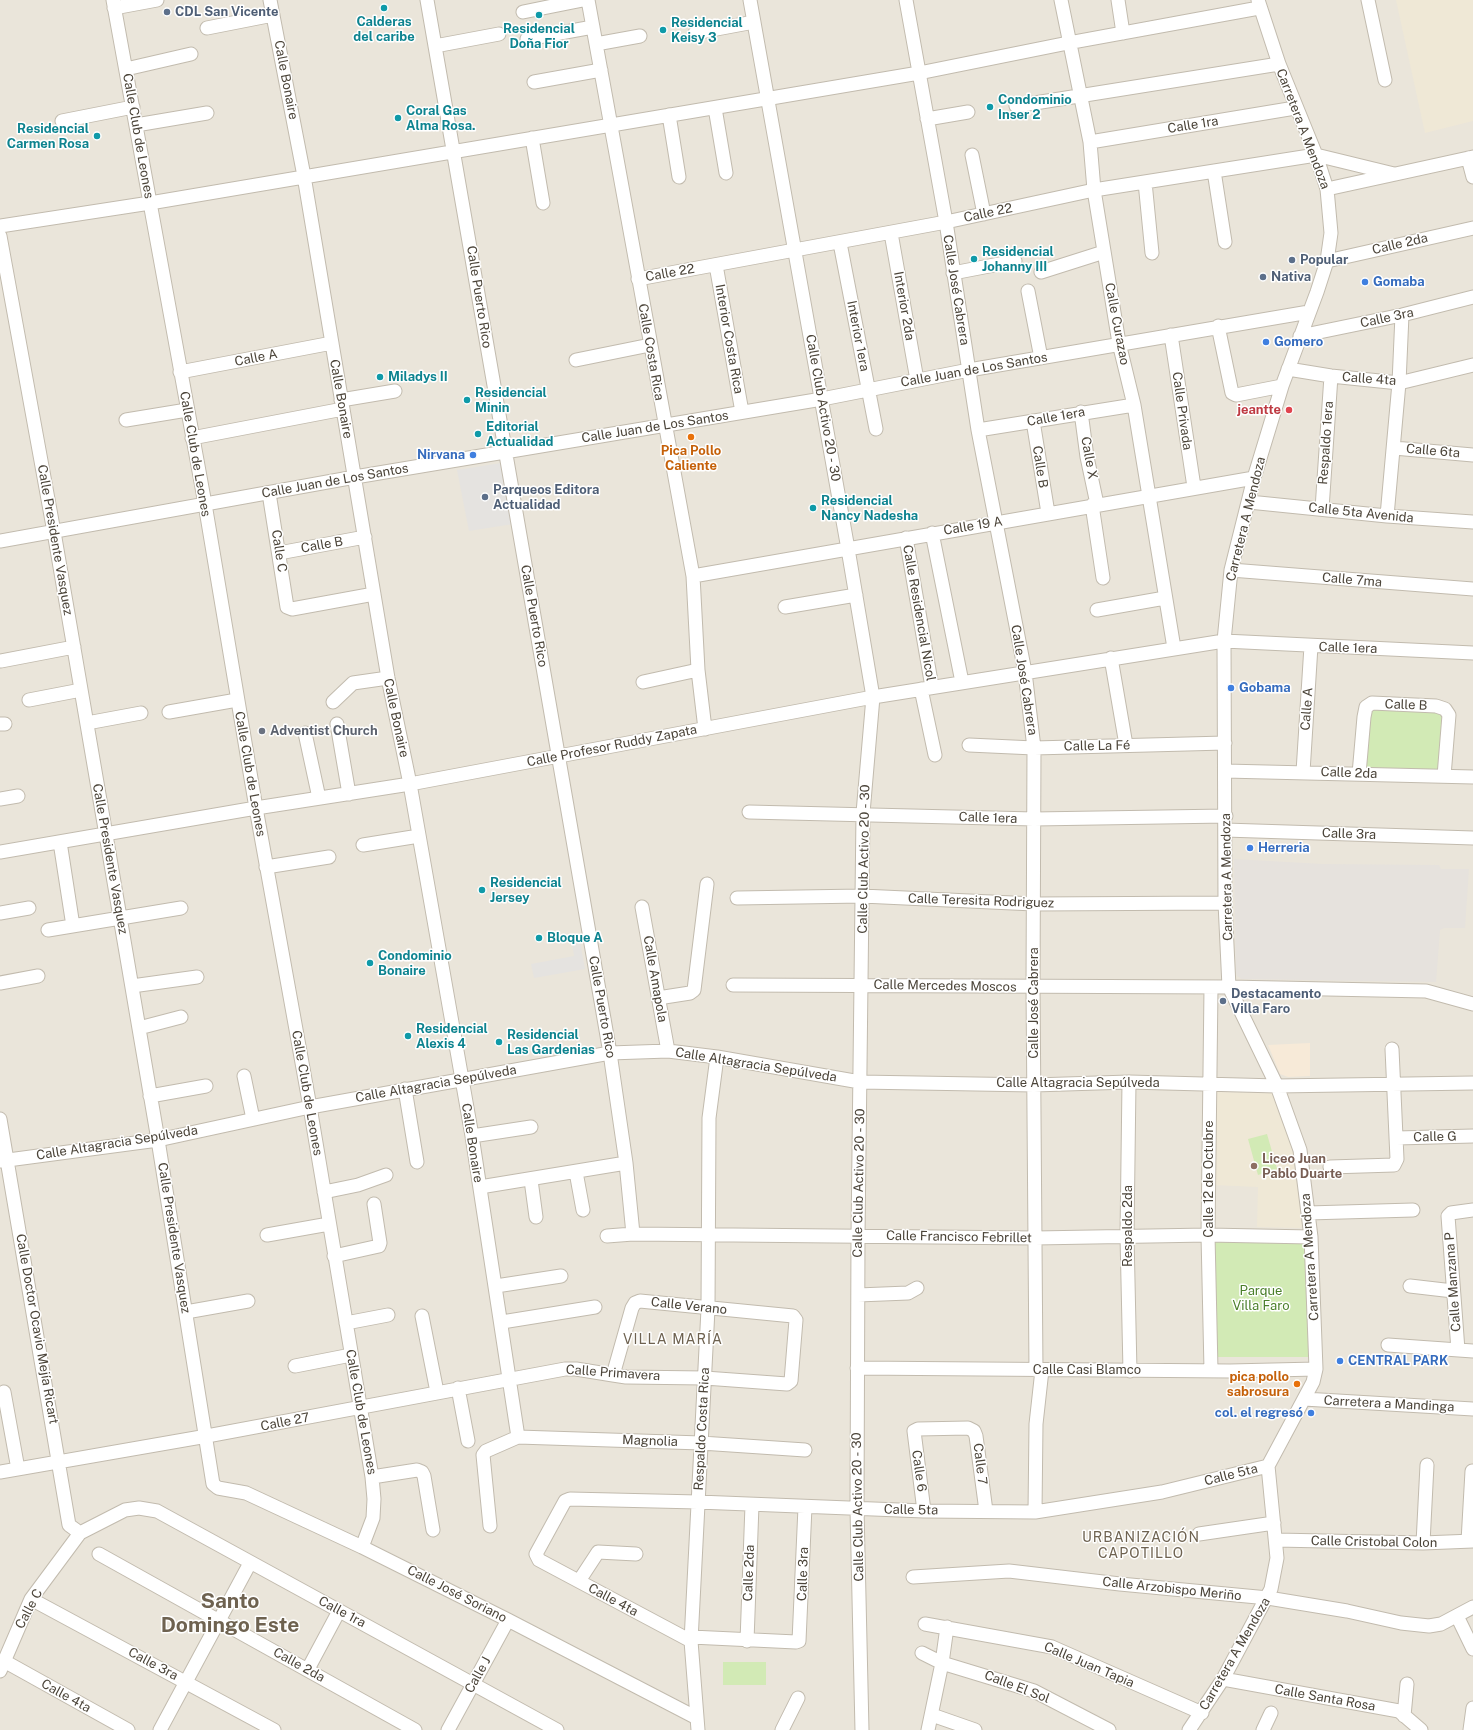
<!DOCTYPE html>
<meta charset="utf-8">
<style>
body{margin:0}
canvas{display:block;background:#f6f3ec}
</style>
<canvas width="1473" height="1730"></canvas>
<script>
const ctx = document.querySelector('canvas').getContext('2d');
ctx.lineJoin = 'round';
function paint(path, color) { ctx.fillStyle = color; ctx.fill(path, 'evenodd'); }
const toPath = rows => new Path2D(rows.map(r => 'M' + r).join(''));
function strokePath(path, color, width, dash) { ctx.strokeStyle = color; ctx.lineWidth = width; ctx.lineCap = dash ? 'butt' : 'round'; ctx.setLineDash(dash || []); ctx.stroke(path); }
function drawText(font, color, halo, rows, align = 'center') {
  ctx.font = font + ' "Public Sans",sans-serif'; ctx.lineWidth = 3; ctx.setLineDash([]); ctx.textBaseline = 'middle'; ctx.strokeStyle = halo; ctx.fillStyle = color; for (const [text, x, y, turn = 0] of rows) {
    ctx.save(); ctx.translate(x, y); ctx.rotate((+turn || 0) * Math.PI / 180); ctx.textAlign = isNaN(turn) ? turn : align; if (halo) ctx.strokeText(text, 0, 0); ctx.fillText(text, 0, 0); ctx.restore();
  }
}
paint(toPath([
 [0,0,1473,0,1473,1730,0,1730]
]), '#eae5da');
paint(toPath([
 [1310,1043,1310,1076,1288,1077,1280,1074,1268,1045]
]), '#f7ead8');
paint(toPath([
 [1234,859,1322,864,1439,865,1441,869,1469,869,1465,928,1444,928,1440,930,1436,982,1242,979,1237,976,1236,972]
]), '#e6e2dd');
paint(toPath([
 [1396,0,1473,0,1473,121,1425,133],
 [1216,1092,1272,1093,1292,1148,1303,1225,1300,1228,1257,1227,1258,1187,1213,1185]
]), '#efe8d6');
paint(toPath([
 [1368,709,1444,713,1440,771,1365,769],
 [1267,1134,1277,1169,1258,1175,1248,1139],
 [1213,1241,1308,1241,1308,1357,1213,1357],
 [723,1662,766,1662,766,1685,723,1685]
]), '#d2eab5');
paint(toPath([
 [501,463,513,524,469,531,457,470],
 [580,942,585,969,534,978,531,964,574,956,572,943]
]), '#e5e3e0');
const minor = toPath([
 [113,0,205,504,256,808,310,1107,372,1477,374,1499,373,1518,362,1547],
 [270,0,304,176,388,678,410,784,472,1136,518,1437],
 [427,0,610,1053,626,1163,633,1234],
 [588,0,693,576,698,670,705,729],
 [750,0,848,549,873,697,863,813,858,1236,857,1509,862,1730],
 [906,0,946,222,978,430,1025,672,1034,748,1033,987,1036,1370],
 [1061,0,1090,142,1094,190,1119,343,1134,405,1174,648],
 [1118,0,1123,33],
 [1368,0,1385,80],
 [114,8,157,0],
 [523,12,583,0],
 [207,28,273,15],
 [695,33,754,22],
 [527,39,593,27],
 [596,44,640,36],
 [435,46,499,34],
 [126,69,191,54],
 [534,82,601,70],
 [1016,106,1279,64],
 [715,108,726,173],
 [669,115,679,177],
 [927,119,968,112],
 [62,121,133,107],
 [136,125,207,113],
 [532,138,543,203],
 [1090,142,1295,108],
 [972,155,984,214],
 [1468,158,1473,177],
 [1214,171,1225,242],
 [1145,182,1152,253],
 [1327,189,1473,157],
 [0,226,150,203,919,73,1068,43,1259,8],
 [891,233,917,380],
 [0,236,54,532,106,835,158,1140,213,1484,218,1488,246,1493,362,1547,508,1620,695,1717],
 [840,243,876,429],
 [1327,261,1473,228],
 [716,265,742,412],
 [1041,272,1104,252],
 [953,273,1015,261],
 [638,279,946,222,1094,190,1316,155,1394,174],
 [1028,291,1041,358],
 [1218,326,1232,393,1236,395,1282,386],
 [1171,335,1194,487],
 [1300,336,1402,315,1473,297],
 [576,360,650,345],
 [1288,369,1331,376,1399,383,1473,365],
 [180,372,332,343],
 [341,400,395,391],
 [1081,412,1087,457,1097,504],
 [126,420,187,410],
 [1033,421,1048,513],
 [978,430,1134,405],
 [192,438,343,409],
 [1394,448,1473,455],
 [269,493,287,607,292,609,374,594],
 [1249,502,1387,516,1473,522],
 [1092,505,1103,578],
 [1322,509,1331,376],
 [1387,516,1399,383,1402,315],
 [932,533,962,682],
 [906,538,932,687],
 [0,541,355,477,822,399,969,370,1309,312],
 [279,553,365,537],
 [1231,570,1473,589],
 [693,576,1254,478],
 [785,607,856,595],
 [1097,610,1165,598],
 [1111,658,1126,745],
 [1,661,74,647],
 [643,682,698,670],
 [921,689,935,755],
 [29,700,81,690],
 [333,702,353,683,388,678],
 [169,712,237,700],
 [87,723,141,713],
 [0,724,5,724],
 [337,724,349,794],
 [305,733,319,798],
 [969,745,1034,748,1225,743],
 [1225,771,1473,777],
 [1303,772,1311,646],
 [1359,774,1364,717,1366,707,1372,703,1436,706,1445,709,1449,715,1444,776],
 [0,799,18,796],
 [749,812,1034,819,1226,816],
 [1225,830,1473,838],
 [60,842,73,926],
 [363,845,419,836],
 [0,852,256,808,410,784,873,697,1224,641,1473,653],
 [266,867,329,857],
 [737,898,862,896,1034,904,1225,903],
 [642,907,668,1051],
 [0,913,29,908],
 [48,930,181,908],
 [0,983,38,976],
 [733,985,1229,987,1426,991,1473,1004],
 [132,986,197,977],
 [1211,988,1208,1235,1211,1370],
 [658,998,690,993,694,990,707,884],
 [139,1028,181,1017],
 [244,1076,253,1119],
 [1129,1082,1127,1236,1130,1371],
 [405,1089,417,1162],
 [150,1096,206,1086],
 [0,1119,69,1525,80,1533],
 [472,1136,531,1127],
 [1397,1138,1473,1136],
 [0,1161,158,1140,310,1107,610,1053,668,1051,717,1057,860,1082,1034,1085,1129,1082,1277,1086,1473,1083],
 [1330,1167,1394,1165,1397,1159,1392,1049],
 [576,1172,583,1210],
 [531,1180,536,1217],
 [480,1187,626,1163],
 [324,1192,358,1185,386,1175],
 [1308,1213,1413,1210],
 [267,1235,329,1224],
 [607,1236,633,1234,1035,1238,1208,1235,1311,1237],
 [334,1256,379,1246,380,1243,374,1204],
 [496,1286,561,1276],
 [1410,1286,1453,1291],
 [858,1295,908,1293,917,1288],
 [186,1312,248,1301],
 [422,1316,437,1392],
 [502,1322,595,1307],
 [346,1323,388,1315],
 [1388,1345,1473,1351],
 [1458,1350,1448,1216,1451,1213,1473,1210],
 [295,1366,351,1355],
 [857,1368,1230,1371,1316,1369],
 [458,1388,468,1441],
 [4,1392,18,1469],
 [1304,1399,1473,1409],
 [0,1472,207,1436,565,1369,576,1369,613,1375,626,1377,705,1378,787,1384,791,1381,796,1320,793,1316,640,1301,635,1303,632,1308,613,1375],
 [372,1477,417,1470,422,1472,424,1476,433,1530],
 [924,1511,914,1431,918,1429,968,1428,974,1431,976,1436,986,1511],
 [1035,1512,1036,1424,1042,1370],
 [490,1526,483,1455,486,1451,518,1437,701,1443,805,1450],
 [1199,1534,1274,1523],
 [1276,1540,1423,1543,1473,1541],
 [1468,1541,1472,1471],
 [1423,1543,1427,1465],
 [99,1554,415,1730],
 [913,1577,1009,1571,1120,1584,1268,1598,1347,1611,1401,1623,1429,1626,1441,1624,1473,1607],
 [579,1581,598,1552,636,1554],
 [31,1599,274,1730],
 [1457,1616,1473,1649],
 [925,1624,1052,1647,1202,1713],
 [691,1637,796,1642,799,1641,805,1507],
 [691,1641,539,1560,536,1554,565,1501,570,1499,698,1502,924,1511,1035,1512,1162,1492,1268,1466],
 [747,1641,752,1505],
 [922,1653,942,1663,1034,1691,1109,1730],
 [4,1661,128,1730],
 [308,1669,339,1611],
 [0,1671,31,1599,80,1533,125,1510,139,1508,157,1511,557,1730],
 [1223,1679,1399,1711,1421,1730],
 [932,1715,975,1730],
 [1404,1716,1407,1684],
 [160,1730,250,1563],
 [448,1730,508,1620],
 [698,1730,691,1641,708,1309,709,1118,717,1057],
 [782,1730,798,1698],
 [928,1730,942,1663,947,1627],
 [1189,1730,1223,1679,1271,1589,1277,1558,1268,1466,1313,1382,1316,1369,1311,1237,1300,1150,1277,1086,1229,987,1225,903,1224,641,1231,570,1254,478,1282,386,1317,292,1327,261,1331,233,1327,189,1316,155,1279,64,1258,0],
 [1263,1730,1271,1713],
 [1470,1730,1473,1708]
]);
strokePath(minor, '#c2bbae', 15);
strokePath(minor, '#fff', 13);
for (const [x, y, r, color] of [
 [384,8,4,"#0f9aa8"],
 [167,12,4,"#5c6f8a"],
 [539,15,4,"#0f9aa8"],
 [663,30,4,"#0f9aa8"],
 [990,107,4,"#0f9aa8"],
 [398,118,4,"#0f9aa8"],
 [97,136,4,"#0f9aa8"],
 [974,259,4,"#0f9aa8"],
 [1292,260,4,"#5c6f8a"],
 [1263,277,4,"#5c6f8a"],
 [1365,282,4,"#3f7fe0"],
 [1266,342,4,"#3f7fe0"],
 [380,377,4,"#0f9aa8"],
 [467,400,4,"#0f9aa8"],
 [1289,410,4,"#e0444e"],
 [478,434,4,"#0f9aa8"],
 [691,437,4,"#e8710a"],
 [473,455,4,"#3f7fe0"],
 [485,497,4,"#5c6f8a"],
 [813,508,4,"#0f9aa8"],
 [1231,688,4,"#3f7fe0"],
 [262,731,4,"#6b7280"],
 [1250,848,4,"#3f7fe0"],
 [482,890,4,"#0f9aa8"],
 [539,938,4,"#0f9aa8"],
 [370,963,4,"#0f9aa8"],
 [1223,1001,4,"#5c6f8a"],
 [408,1036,4,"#0f9aa8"],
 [499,1042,4,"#0f9aa8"],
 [1254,1166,4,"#8d6e63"],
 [1340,1361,4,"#3f7fe0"],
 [1297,1384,4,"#e8710a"],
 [1311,1413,4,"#3f7fe0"]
]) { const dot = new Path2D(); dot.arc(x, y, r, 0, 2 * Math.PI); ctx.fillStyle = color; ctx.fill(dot); strokePath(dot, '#fff', 1.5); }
drawText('bold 13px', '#4e5e75', '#fff', [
 ["CDL San Vicente",175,12],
 ["Popular",1300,260],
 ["Nativa",1271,277],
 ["Parqueos Editora",493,490],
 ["Actualidad",493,505],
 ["Destacamento",1231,994],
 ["Villa Faro",1231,1009]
], 'left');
drawText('bold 13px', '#0d838f', '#fff', [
 ["Calderas",384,22,"center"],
 ["del caribe",384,37,"center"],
 ["Residencial",671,23],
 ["Keisy 3",671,38],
 ["Residencial",539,29,"center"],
 ["Doña Fior",539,44,"center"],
 ["Condominio",998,100],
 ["Inser 2",998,115],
 ["Coral Gas",406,111],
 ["Alma Rosa.",406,126],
 ["Residencial",89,129,"right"],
 ["Carmen Rosa",89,144,"right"],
 ["Residencial",982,252],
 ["Johanny III",982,267],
 ["Miladys II",388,377],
 ["Residencial",475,393],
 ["Minin",475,408],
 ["Editorial",486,427],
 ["Actualidad",486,442],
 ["Residencial",821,501],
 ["Nancy Nadesha",821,516],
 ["Residencial",490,883],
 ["Jersey",490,898],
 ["Bloque A",547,938],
 ["Condominio",378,956],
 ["Bonaire",378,971],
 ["Residencial",416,1029],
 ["Alexis 4",416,1044],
 ["Residencial",507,1035],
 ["Las Gardenias",507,1050]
], 'left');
drawText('13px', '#4b4439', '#fff', [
 ["Calle Bonaire",286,80,79],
 ["Calle 1ra",1193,125,-9],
 ["Carretera A Mendoza",1303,129,69],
 ["Calle Club de Leones",138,136,80],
 ["Calle 22",988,213,-12],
 ["Calle 2da",1400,244,-13],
 ["Calle 22",670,273,-10],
 ["Calle José Cabrera",956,290,81],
 ["Calle Puerto Rico",479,297,81],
 ["Interior 2da",904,306,80],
 ["Calle 3ra",1387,318,-12],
 ["Calle Curazao",1117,324,79],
 ["Interior 1era",858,336,79],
 ["Interior Costa Rica",729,339,80],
 ["Calle Costa Rica",651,352,80],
 ["Calle A",256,358,-11],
 ["Calle Juan de Los Santos",974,370,-10],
 ["Calle 4ta",1369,379,4],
 ["Calle Bonaire",341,399,80],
 ["Calle Club Activo 20 - 30",823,408,80],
 ["Calle Privada",1182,411,82],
 ["Calle 1era",1056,417,-10],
 ["Calle Juan de Los Santos",655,427,-9],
 ["Respaldo 1era",1326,443,-86],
 ["Calle 6ta",1433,451,5],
 ["Calle Club de Leones",195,454,80],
 ["Calle X",1089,458,80],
 ["Calle B",1040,467,81],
 ["Calle Juan de Los Santos",335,481,-10],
 ["Calle 5ta Avenida",1361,513,6],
 ["Carretera A Mendoza",1246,519,-76],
 ["Calle 19 A",973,526,-9],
 ["Calle Presidente Vasquez",55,540,80],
 ["Calle B",322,545,-10],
 ["Calle C",279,551,81],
 ["Calle 7ma",1352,580,5],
 ["Calle Residencial Nicol",919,613,80],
 ["Calle Puerto Rico",534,616,80],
 ["Calle 1era",1348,648,2],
 ["Calle José Cabrera",1024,680,81],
 ["Calle B",1406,705,2],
 ["Calle A",1307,709,-86],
 ["Calle Bonaire",396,718,78],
 ["Calle Profesor Ruddy Zapata",612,746,-11],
 ["Calle La Fé",1097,746,-1],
 ["Calle 2da",1349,773,2],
 ["Calle Club de Leones",250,774,80],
 ["Calle 1era",988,818,2],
 ["Calle 3ra",1349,834,2],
 ["Calle Presidente Vasquez",110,859,80],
 ["Calle Club Activo 20 - 30",864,859,-89],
 ["Carretera A Mendoza",1227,877,-91],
 ["Calle Teresita Rodriguez",981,901,2],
 ["Calle Amapola",655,979,80],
 ["Calle Mercedes Moscos",945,986,1],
 ["Calle José Cabrera",1034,1003,-90],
 ["Calle Puerto Rico",602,1007,80],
 ["Calle Altagracia Sepúlveda",756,1065,9],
 ["Calle Altagracia Sepúlveda",1078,1083],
 ["Calle Altagracia Sepúlveda",436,1084,-10],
 ["Calle Club de Leones",307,1093,80],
 ["Calle G",1435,1137,-1],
 ["Calle Altagracia Sepúlveda",117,1143,-9],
 ["Calle Bonaire",472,1143,81],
 ["Calle 12 de Octubre",1209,1179,-90],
 ["Calle Club Activo 20 - 30",859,1183,-89],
 ["Respaldo 2da",1128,1226,-90],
 ["Calle Francisco Febrillet",959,1237,1],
 ["Calle Presidente Vasquez",174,1238,81],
 ["Carretera A Mendoza",1310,1257,-94],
 ["Calle Manzana P",1453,1282,-94],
 ["Calle Verano",689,1306,6],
 ["Calle Doctor Ocavio Mejía Ricart",37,1329,80],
 ["Calle Casi Blamco",1087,1370],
 ["Calle Primavera",613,1373,4],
 ["Carretera a Mandinga",1389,1404,3],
 ["Calle Club de Leones",361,1412,80],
 ["Calle 27",285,1422,-11],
 ["Respaldo Costa Rica",702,1429,-87],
 ["Magnolia",650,1441,2],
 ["Calle 7",980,1464,83],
 ["Calle 6",919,1471,82],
 ["Calle 5ta",1231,1475,-14],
 ["Calle Club Activo 20 - 30",858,1507,-91],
 ["Calle 5ta",911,1510,1],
 ["Calle Cristobal Colon",1374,1542,1],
 ["Calle 2da",749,1573,-88],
 ["Calle 3ra",803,1574,-88],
 ["Calle Arzobispo Meriño",1172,1589,6],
 ["Calle José Soriano",457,1594,27],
 ["Calle 4ta",613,1600,28],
 ["Calle C",29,1609,-62],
 ["Calle 1ra",342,1612,28],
 ["Carretera A Mendoza",1235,1654,-60],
 ["Calle 3ra",153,1664,28],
 ["Calle 2da",299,1665,29],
 ["Calle Juan Tapia",1089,1665,23],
 ["Calle J",478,1675,-61],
 ["Calle El Sol",1017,1687,21],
 ["Calle 4ta",66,1696,29],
 ["Calle Santa Rosa",1325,1698,10]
]);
drawText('bold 13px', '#366cbe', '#fff', [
 ["Gomaba",1373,282],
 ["Gomero",1274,342],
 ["Nirvana",465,455,"right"],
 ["Gobama",1239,688],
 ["Herreria",1258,848],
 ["CENTRAL PARK",1348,1361],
 ["col. el regresó",1303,1413,"right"]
], 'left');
drawText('bold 13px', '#be3a42', '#fff', [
 ["jeantte",1281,410]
], 'right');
drawText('bold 13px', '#c56008', '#fff', [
 ["Pica Pollo",691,451],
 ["Caliente",691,466],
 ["pica pollo",1289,1377,"right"],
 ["sabrosura",1289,1392,"right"]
]);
drawText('bold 13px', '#5b616d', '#fff', [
 ["Adventist Church",270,731]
], 'left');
drawText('bold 13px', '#785e54', '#fff', [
 ["Liceo Juan",1262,1159],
 ["Pablo Duarte",1262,1174]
], 'left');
drawText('13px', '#4a7f2a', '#fff', [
 ["Parque",1261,1291],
 ["Villa Faro",1261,1306]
]);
ctx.letterSpacing = '1px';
drawText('14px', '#6e6250', '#fff', [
 ["VILLA MARÍA",673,1340],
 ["URBANIZACIÓN",1141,1538],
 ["CAPOTILLO",1141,1554]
]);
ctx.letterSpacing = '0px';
drawText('bold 21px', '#6e6250', '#fff', [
 ["Santo",230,1602],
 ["Domingo Este",230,1626]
]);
</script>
